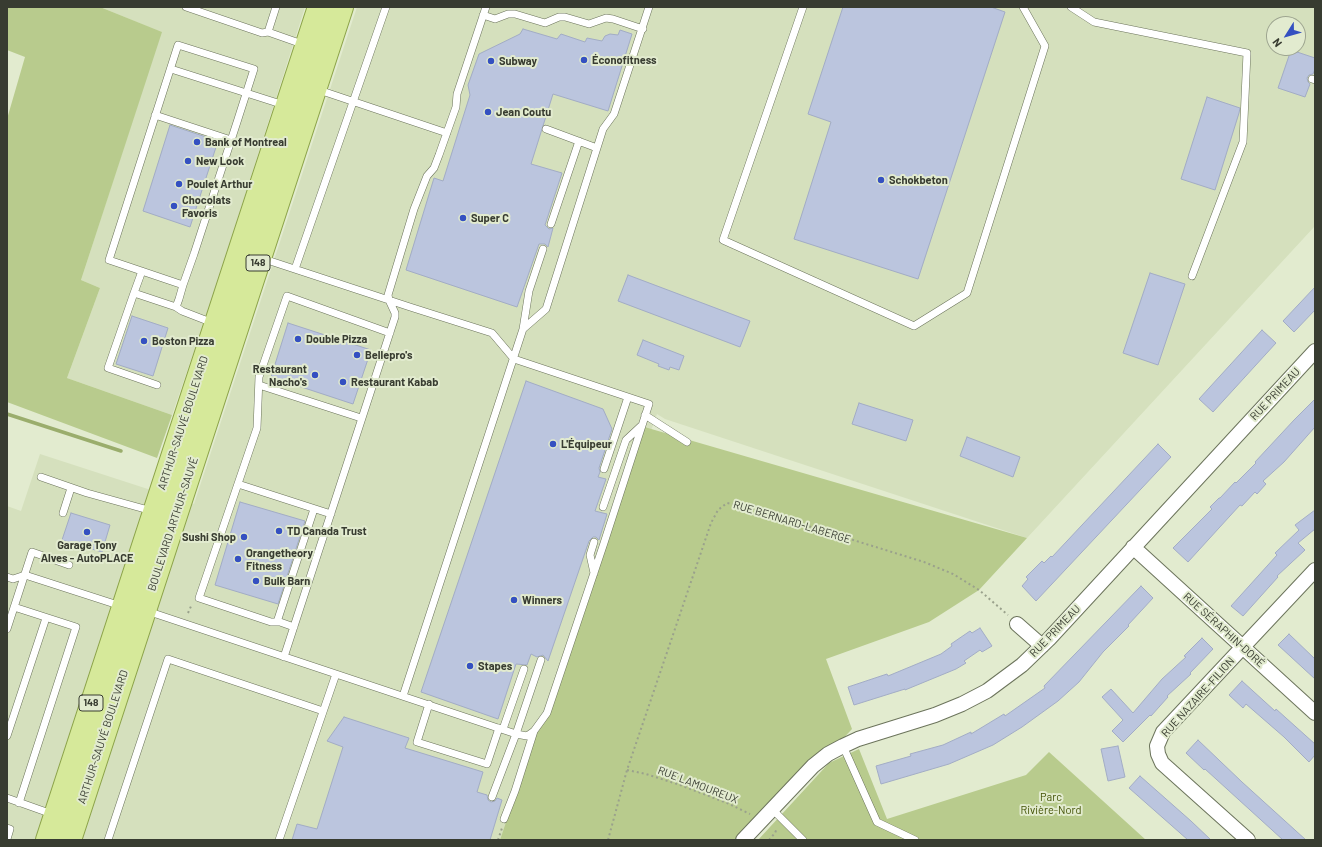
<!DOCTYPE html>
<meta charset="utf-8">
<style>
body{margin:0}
#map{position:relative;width:1322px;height:847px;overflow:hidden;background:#e2ebcf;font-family:Barlow,sans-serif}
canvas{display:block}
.frame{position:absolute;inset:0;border:8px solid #383c31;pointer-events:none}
.north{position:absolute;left:1266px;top:16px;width:40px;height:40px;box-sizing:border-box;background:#e2ebcf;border:1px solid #9ea590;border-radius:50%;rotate:233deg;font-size:11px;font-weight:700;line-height:16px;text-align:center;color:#383c31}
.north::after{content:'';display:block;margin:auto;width:14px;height:18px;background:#3450c1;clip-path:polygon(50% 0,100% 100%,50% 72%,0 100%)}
</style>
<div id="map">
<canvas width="1322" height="847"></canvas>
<div class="frame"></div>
<div class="north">N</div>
</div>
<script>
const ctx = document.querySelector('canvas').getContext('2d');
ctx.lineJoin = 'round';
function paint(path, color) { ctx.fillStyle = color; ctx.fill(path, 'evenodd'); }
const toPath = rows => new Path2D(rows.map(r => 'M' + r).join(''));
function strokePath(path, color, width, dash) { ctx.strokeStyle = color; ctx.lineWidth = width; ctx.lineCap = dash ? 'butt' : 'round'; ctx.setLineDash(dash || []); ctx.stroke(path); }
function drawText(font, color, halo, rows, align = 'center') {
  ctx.font = font + ' Barlow,sans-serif'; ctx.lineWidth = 4; ctx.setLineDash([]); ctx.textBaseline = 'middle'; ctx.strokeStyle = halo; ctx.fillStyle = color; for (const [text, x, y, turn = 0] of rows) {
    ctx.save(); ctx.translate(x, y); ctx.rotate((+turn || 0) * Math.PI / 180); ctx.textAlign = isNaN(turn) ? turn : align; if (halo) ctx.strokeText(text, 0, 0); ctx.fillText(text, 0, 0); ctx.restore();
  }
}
paint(toPath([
 [100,7,305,7,214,293,172,415,67,378,100,288,81,280,161,32],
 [357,7,1315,7,1315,226,1027,538,665,419,657,414,505,840,7,840,7,506,21,511,40,454,194,504],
 [1274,24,1298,24,1298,48,1274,48]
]), '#d5e0bd');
paint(toPath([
 [7,7,100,7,162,32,81,280,100,288,67,378,172,415,157,458,7,402,7,119,25,57,7,50],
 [641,426,1027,538,979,590,929,622,826,659,852,729,749,840,500,840],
 [859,749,887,819,1026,775,1049,752,1146,840,758,840,829,763]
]), '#b8cb8d');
strokePath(toPath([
 [7,414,121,451]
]), '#9aad6c', 3.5);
const building = toPath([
 [843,7,991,7,1005,12,918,279,794,239,831,122,808,114,843,7],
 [523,29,557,39,561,34,585,42,587,38,602,41,605,36,610,34,618,35,620,30,632,34,608,111,553,94,531,164,562,173,545,225,549,229,553,228,548,247,545,244,539,244,517,307,406,270,434,178,443,181,470,95,468,85,479,54,520,34,523,29],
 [1291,50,1315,58,1315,69,1313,74,1309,75,1307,78,1308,82,1310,84,1305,97,1278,88,1291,50],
 [1207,97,1240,108,1239,113,1215,190,1181,179,1207,97],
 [170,125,218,141,190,227,143,211,170,125],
 [1150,273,1185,284,1158,365,1123,353,1150,273],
 [628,275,750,321,740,347,618,301,628,275],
 [1315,287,1315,310,1294,332,1283,321,1315,287],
 [132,316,168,328,153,376,116,364,132,316],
 [288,323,371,350,353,404,271,377,288,323],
 [1262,330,1276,343,1213,412,1199,399,1262,330],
 [643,340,684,356,679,370,670,367,669,370,658,366,659,364,637,355,643,340],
 [526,381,603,409,612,429,599,468,600,472,598,477,606,479,595,511,607,514,599,540,596,537,593,537,589,541,548,661,543,655,537,657,531,654,527,665,516,664,498,719,421,692,526,381],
 [1315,399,1315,427,1284,462,1263,481,1266,484,1257,494,1255,492,1242,506,1240,505,1188,562,1173,548,1212,509,1210,507,1219,498,1220,498,1235,482,1236,483,1256,463,1255,462,1294,420,1315,399],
 [859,403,913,420,906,441,852,424,859,403],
 [967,437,1020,457,1013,477,960,456,967,437],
 [1158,444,1171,457,1036,601,1022,586,1028,579,1026,577,1042,561,1044,563,1051,556,1052,557,1158,444],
 [240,502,305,521,278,604,215,585,240,502],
 [1315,510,1315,529,1298,543,1305,550,1277,576,1278,577,1243,616,1231,606,1277,555,1275,553,1299,530,1295,525,1315,510],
 [71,513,110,525,102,552,62,540,71,513],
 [1141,586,1153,598,1128,625,1129,626,1103,652,1079,682,1058,701,1022,727,993,745,949,764,881,784,876,766,911,756,910,754,943,745,971,732,971,734,1004,714,1005,716,1045,688,1044,686,1141,586],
 [980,628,992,646,982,652,980,650,964,661,966,663,956,669,905,690,905,689,854,705,848,687,887,674,888,676,941,654,952,646,951,644,970,631,972,633,980,628],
 [1289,634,1315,659,1315,679,1278,645,1289,634],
 [1202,638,1213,649,1190,673,1191,674,1167,696,1168,697,1151,716,1150,715,1123,742,1112,731,1123,720,1102,697,1111,689,1133,713,1162,679,1186,657,1184,656,1202,638],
 [1242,681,1275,711,1276,709,1315,744,1315,755,1309,762,1284,737,1246,704,1243,708,1229,695,1242,681],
 [344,717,409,738,405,748,483,772,477,792,487,795,488,800,491,802,495,801,497,798,502,800,490,840,292,840,297,824,317,829,343,747,327,741,344,717],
 [1198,740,1242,782,1306,840,1283,840,1205,769,1204,770,1186,753,1198,740],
 [1118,746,1125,777,1108,781,1101,749,1118,746],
 [1140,776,1191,821,1211,840,1188,840,1129,788,1140,776]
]);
paint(building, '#bbc5de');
strokePath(building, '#a2acc5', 1);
const lane = toPath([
 [186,7,262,33,268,32],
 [276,7,268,32,305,45],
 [803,7,723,240,914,326,967,293,1045,46,1023,7],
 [1071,7,1094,22,1247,53,1243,142,1192,276],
 [483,15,495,19,508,14,515,14,545,23,559,17,565,17,589,24,606,18,613,19,643,29],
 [171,69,284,105],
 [1312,79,1315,80],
 [316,89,447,133],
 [155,115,231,140],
 [546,129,597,148],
 [551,224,579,141],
 [295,269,386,7],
 [134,293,142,271],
 [176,307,182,311,213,323],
 [523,329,529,291,543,249],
 [157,385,108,368,134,293,176,307,179,299,183,285,194,254,238,119,254,69,178,45,109,260,183,285],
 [259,385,361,418],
 [645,415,687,442],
 [604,469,628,397],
 [41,477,87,493,152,511],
 [238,484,331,514],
 [603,507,626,440,641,426],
 [63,513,71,488],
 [594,573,590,555,594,542],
 [7,577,13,579,25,575,121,606],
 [14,607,76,627,19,803],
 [147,611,516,734,527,736,534,731,547,713,604,543,649,404,514,359,492,333,410,307,261,258],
 [277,622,314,509],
 [294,627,280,622,271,622,199,598,257,428,259,377,287,296,390,333],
 [7,629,32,552,69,565],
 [284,657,395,317,395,313,389,300,388,295,414,209,427,176,434,168,439,155,456,107,457,94,486,7],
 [403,696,523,329,546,309,603,129,614,114,649,7],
 [429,704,417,742,487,764,499,728],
 [503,729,524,669],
 [7,736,46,618],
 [843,746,877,822,915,840],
 [492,797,516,734,541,660],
 [7,798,52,814],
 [772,809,803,840],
 [504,819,515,791,534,731],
 [7,828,10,829,7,839],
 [108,840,168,659,323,711],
 [279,840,336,674]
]);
const street = toPath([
 [1133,547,1315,713],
 [1017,624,1042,646],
 [743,840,813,766,828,754,843,746,858,739,935,715,962,704,987,691,1022,665,1049,639,1315,351],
 [1248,840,1162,763,1158,754,1157,746,1163,732,1315,570]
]);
const primary = toPath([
 [47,840,319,7],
 [70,840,342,7]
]);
strokePath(lane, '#6c745c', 8);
strokePath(street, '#6c745c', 16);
strokePath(primary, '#8ca349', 24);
strokePath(toPath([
 [188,613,192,604],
 [627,770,646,774,680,785,727,803,750,814],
 [498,840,502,828],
 [608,840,627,770,711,523,718,510,727,503,747,507,924,562,953,574,979,590,1008,615],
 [769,840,775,833,777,828]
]), '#9aa18c', 2, [2, 3]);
strokePath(lane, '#fff', 7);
strokePath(street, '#fff', 14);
strokePath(primary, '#d6e99a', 22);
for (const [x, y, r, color] of [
 [584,60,4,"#3450c1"],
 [491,61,4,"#3450c1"],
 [488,112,4,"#3450c1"],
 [197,142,4,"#3450c1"],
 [188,161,4,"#3450c1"],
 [881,180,4,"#3450c1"],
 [179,184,4,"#3450c1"],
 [174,206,4,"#3450c1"],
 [463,218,4,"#3450c1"],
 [298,339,4,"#3450c1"],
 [144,341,4,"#3450c1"],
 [357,355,4,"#3450c1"],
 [315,375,4,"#3450c1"],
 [343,382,4,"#3450c1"],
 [553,444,4,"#3450c1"],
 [279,531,4,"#3450c1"],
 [87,532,4,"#3450c1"],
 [244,537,4,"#3450c1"],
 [238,559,4,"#3450c1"],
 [256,581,4,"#3450c1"],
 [514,600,4,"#3450c1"],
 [470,666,4,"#3450c1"]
]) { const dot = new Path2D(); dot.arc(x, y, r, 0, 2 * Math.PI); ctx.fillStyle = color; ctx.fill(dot); strokePath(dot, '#e2ebcf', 1.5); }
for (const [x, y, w] of [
 [258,263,24],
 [91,703,24]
]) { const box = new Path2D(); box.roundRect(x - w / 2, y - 8, w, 16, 3); ctx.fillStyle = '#e2ebcf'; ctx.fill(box); strokePath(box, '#383c31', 1); }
drawText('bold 10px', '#383c31', null, [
 ["148",258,263],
 ["148",91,703]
]);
drawText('bold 11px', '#383c31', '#e2ebcf', [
 ["Éconofitness",592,60],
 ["Subway",499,61],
 ["Jean Coutu",496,112],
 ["Bank of Montreal",205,142],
 ["New Look",196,161],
 ["Schokbeton",889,180],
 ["Poulet Arthur",187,184],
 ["Chocolats",182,200],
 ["Favoris",182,213],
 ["Super C",471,218],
 ["Double Pizza",306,339],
 ["Boston Pizza",152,341],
 ["Bellepro's",365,355],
 ["Restaurant",307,369,"right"],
 ["Nacho's",307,382,"right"],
 ["Restaurant Kabab",351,382],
 ["L'Équipeur",561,444],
 ["TD Canada Trust",287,531],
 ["Sushi Shop",236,537,"right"],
 ["Garage Tony",87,545,"center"],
 ["Alves - AutoPLACE",87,558,"center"],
 ["Orangetheory",246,553],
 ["Fitness",246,566],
 ["Bulk Barn",264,581],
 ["Winners",522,600],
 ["Stapes",478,666]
], 'left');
drawText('11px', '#383c31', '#e2ebcf', [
 ["RUE PRIMEAU",1275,394,-47],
 ["ARTHUR-SAUVÉ BOULEVARD",183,423,-72],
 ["RUE BERNARD-LABERGE",792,522,17],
 ["BOULEVARD ARTHUR-SAUVÉ",173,524,-72],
 ["RUE SÉRAPHIN-DORÉ",1224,630,42],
 ["RUE PRIMEAU",1055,631,-46],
 ["RUE NAZAIRE-FILION",1198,697,-48],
 ["ARTHUR-SAUVÉ BOULEVARD",103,737,-72],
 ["RUE LAMOUREUX",698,785,21]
]);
drawText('11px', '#415103', '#e2ebcf', [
 ["Parc",1051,797],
 ["Rivière-Nord",1051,810]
]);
</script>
